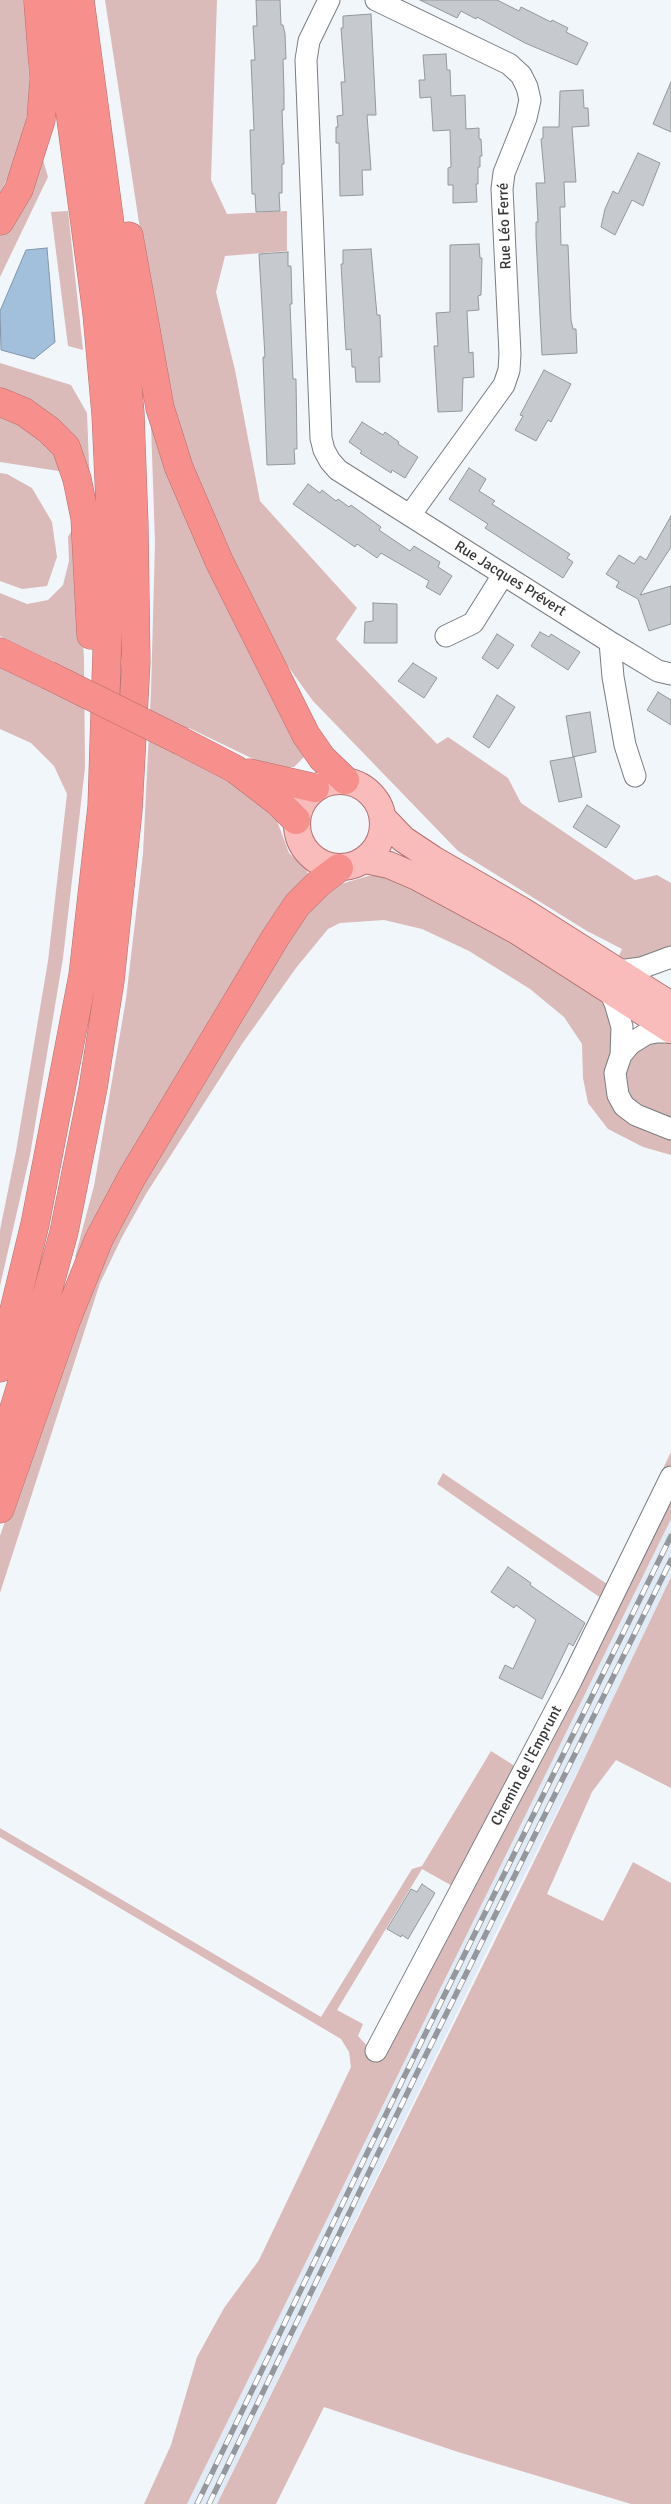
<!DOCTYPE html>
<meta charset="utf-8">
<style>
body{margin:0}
canvas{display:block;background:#f1f6fb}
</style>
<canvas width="671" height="2504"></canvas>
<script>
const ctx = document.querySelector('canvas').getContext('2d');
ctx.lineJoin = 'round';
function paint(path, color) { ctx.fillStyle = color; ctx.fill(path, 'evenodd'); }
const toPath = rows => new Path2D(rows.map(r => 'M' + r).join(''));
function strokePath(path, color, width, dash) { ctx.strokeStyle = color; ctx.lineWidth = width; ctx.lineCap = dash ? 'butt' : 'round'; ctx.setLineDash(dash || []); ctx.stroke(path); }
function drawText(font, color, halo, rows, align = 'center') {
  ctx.font = font + ' Signika,sans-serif'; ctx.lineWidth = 4; ctx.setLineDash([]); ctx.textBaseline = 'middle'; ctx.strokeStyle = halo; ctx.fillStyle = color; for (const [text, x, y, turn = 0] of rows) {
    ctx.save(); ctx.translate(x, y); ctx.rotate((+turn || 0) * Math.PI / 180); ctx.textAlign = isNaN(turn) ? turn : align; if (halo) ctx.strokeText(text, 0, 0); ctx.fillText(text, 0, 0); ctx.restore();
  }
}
paint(toPath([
 [671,1519,671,1577,595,1737,515,1894,217,2504,187,2504]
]), '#e0ebf5');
paint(toPath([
 [0,0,25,0,30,98,26,120,11,171,0,193],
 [105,0,217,0,211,180,227,214,287,211,287,251,225,256,216,292,235,370,260,501,357,608,336,639,437,744,448,737,508,778,521,803,635,880,657,875,671,883,671,948,632,963,618,958,622,949,587,931,458,851,313,701,284,661,232,559,194,473,174,409,143,249],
 [40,149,48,177,0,277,0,233],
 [68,211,83,350,68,346,51,212],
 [0,363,71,385,87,413,90,489,0,390],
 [150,396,305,756,294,767,274,769,189,728,174,753,238,785,273,810,289,853,307,870,308,878,83,1261,75,1257,94,1186,126,999,143,854,151,691,155,542],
 [0,410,44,438,65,472,0,462],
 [0,473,7,474,32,488,52,522,57,557,47,586,22,589,0,581],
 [75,525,84,658,85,768,63,958,30,1155,0,1286,0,1230,16,1151,48,961,67,794,54,766,31,743,0,729,0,666,43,686,55,662,0,636,0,593,27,604,48,600,63,585,69,561,68,537],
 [368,876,383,876,460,911,599,995,610,1010,615,1029,607,1081,671,1135,671,1155,643,1147,608,1129,588,1103,583,1078,582,1044,564,1017,530,989,469,951,422,929,384,920,340,923,328,929,296,968,242,1044,146,1194,122,1237,100,1283,0,1593,0,1536,52,1386,107,1246,173,1124,316,898,331,887],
 [671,1041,671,1121,627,1101,624,1065,642,1042],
 [671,1452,671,1467,605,1601,437,1484,443,1473,607,1584],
 [671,1488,671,1519,187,2504,144,2504,171,2445,197,2357,224,2308,259,2260,351,2067,349,2052,341,2039,0,1837,0,1828,321,2017,412,1869,422,1866,491,1751,518,1768,456,1888,422,1869,337,2010,363,2024,358,2036,371,2050],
 [671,1577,671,1788,616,1760,592,1792,547,1894,603,1921,633,1862,671,1883,671,2504,631,2504,458,2452,324,2407,276,2504,217,2504,577,1774]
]), '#dbbbb9');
const water = toPath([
 [47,248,55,342,34,359,1,350,0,311,26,250,47,248]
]);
paint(water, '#a2bfdb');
strokePath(water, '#8196aa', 1);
const building = toPath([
 [256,0,280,0,281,25,283,25,285,34,286,59,283,59,284,92,284,110,282,110,284,164,282,164,282,193,279,193,280,211,256,212,255,194,252,194,250,130,254,130,251,60,255,60,253,26,257,26,256,0],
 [420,0,497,0,519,11,521,7,551,22,552,20,568,28,566,32,588,43,577,65,525,43,477,17,476,19,461,11,457,18,420,0],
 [371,14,376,115,367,115,371,170,362,170,363,195,340,196,339,143,336,143,336,127,338,127,337,116,343,115,341,82,345,82,341,28,343,28,343,16,371,14],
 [446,54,447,70,450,70,451,96,465,95,466,129,479,128,479,139,481,139,482,156,480,156,480,167,478,167,478,184,476,184,477,202,453,203,453,185,448,185,448,168,451,167,450,130,433,131,431,97,420,98,419,80,425,80,423,55,446,54],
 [671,82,671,132,653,124,671,82],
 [583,90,584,108,588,108,589,126,572,127,576,182,564,182,565,207,560,207,561,245,568,245,571,320,573,329,576,329,577,353,542,355,536,237,536,222,538,222,536,183,545,183,541,139,543,138,543,127,559,127,560,91,583,90],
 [638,153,660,163,643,206,632,200,615,235,601,227,605,209,613,191,618,194,638,153],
 [479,244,480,258,482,258,481,295,478,296,479,310,467,311,469,353,473,352,474,377,463,378,462,411,438,412,434,346,438,346,436,313,450,312,450,245,479,244],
 [371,249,377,315,380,315,382,357,379,357,380,382,356,382,355,367,352,367,351,349,346,350,341,264,343,264,343,250,371,249],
 [288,252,288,266,291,266,292,304,290,304,293,379,296,379,297,449,294,449,295,464,267,465,263,357,265,357,259,254,288,252],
 [544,370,571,384,551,422,548,420,536,441,515,430,523,416,520,415,544,370],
 [362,422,383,435,385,432,399,442,398,444,418,457,405,478,392,470,391,473,360,453,362,451,349,442,362,422],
 [469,468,486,479,479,491,495,501,492,504,570,554,567,558,573,562,563,578,485,528,488,524,449,499,469,468],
 [308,484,320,493,322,490,336,501,338,499,349,507,351,505,381,527,379,530,410,551,414,546,440,562,438,567,452,576,440,595,426,587,429,581,381,553,377,558,357,544,355,547,293,504,308,484],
 [671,516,671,547,640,595,671,586,671,624,649,631,638,599,616,587,619,582,606,574,619,555,634,564,640,556,646,560,671,516],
 [373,603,397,604,397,643,364,643,365,622,373,621,373,603],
 [540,632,549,637,551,634,580,652,568,670,531,646,540,632],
 [497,634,514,645,498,669,482,658,497,634],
 [413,663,437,678,424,698,398,681,413,663],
 [658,692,671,700,671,725,647,710,658,692],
 [497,695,515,707,489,748,473,737,497,695],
 [590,712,596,752,573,757,566,716,590,712],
 [574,757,582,797,559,802,550,761,574,757],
 [587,805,620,826,606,848,573,827,587,805],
 [508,1567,531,1583,530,1585,585,1623,573,1646,569,1643,542,1699,499,1678,505,1665,513,1669,536,1620,516,1605,514,1608,491,1592,508,1567],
 [422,1884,435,1893,408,1939,402,1935,401,1937,387,1929,411,1889,417,1892,422,1884]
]);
paint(building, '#c6cacf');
strokePath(building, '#93989c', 1);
const minor = toPath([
 [329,0,309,41,306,60,321,438,324,450,330,461,338,470,610,642,658,671,671,674],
 [376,0,509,64,521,75,527,87,530,100,526,118,504,173,502,189,510,354,509,370,504,385,410,515],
 [446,636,473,623,503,575],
 [610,642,613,677,625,745,635,776],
 [619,971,641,968,671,957],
 [608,988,615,1003,622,1027,621,1055,615,1073,618,1095,624,1106,636,1115,671,1129],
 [621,1055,630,1044,646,1034,657,1032,671,1032],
 [376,2051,571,1681,671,1477]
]);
const major = toPath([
 '297 824a43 43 0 1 1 86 0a43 43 0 1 1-86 0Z',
 [384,819,403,839,433,859,523,911,671,1005],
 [365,860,389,865,417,877,517,931,671,1030]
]);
const highway = toPath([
 [0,221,19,189,41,120,44,79,38,1],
 [129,236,160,408,179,468,219,561,306,735,322,758,345,780],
 [0,402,24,412,49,430,66,447,77,479,85,518,91,635],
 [0,652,48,675],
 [181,741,235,769,278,802,296,820],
 [249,773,315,788],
 [0,1368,35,1224,83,975,102,806,111,524,106,415,97,314,55,0],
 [0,1454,28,1363,64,1232,93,1088,110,981,128,811,136,662,134,524,130,413,120,299,80,0],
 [0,1509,66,1321,99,1239,132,1177,275,938,297,905,319,883,339,868]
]);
strokePath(minor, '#797d81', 23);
strokePath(major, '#b3706f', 28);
strokePath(highway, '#b3706f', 29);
strokePath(minor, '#fff', 21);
strokePath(major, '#fabcba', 26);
strokePath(highway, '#f78f8c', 28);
const rail = toPath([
 [197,2504,406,2073,671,1536],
 [209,2504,415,2077,671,1560]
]);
strokePath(rail, '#94979b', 5.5);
strokePath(rail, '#fff', 4, [11]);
const highwayBridge = toPath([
 [48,675,181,741]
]);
strokePath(highwayBridge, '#b3706f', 29, []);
strokePath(highwayBridge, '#f78f8c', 28);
drawText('15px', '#353739', '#fff', [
 ["Rue Léo Ferré",505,226,-92],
 ["Rue Jacques Prévert",510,579,32],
 ["Chemin de l'Emprunt",527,1766,-62]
]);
</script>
